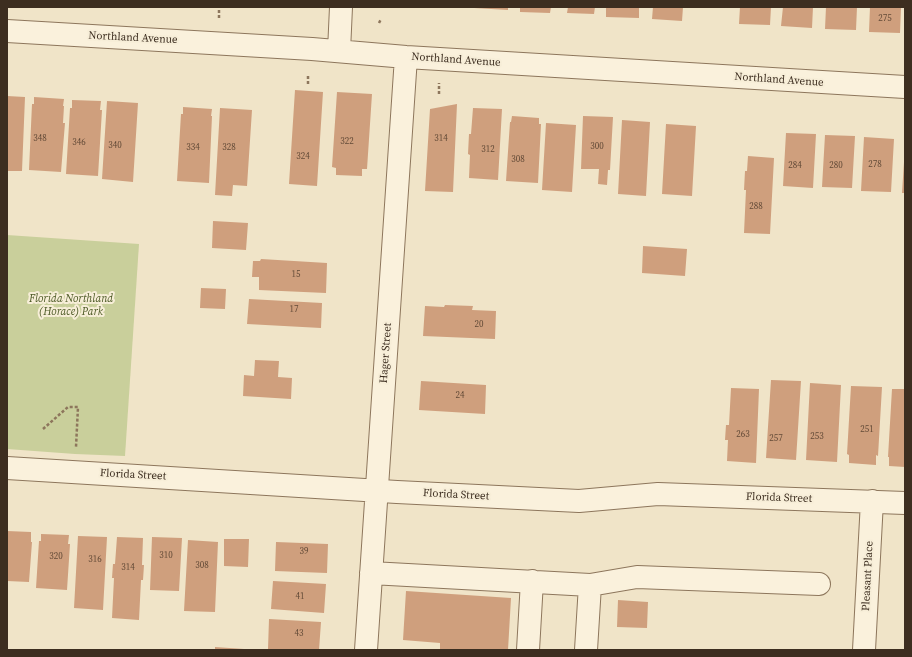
<!DOCTYPE html>
<style>
body{margin:0}
#map{position:relative;width:912px;height:657px;overflow:hidden;background:#f0e4c8;font-family:"Source Serif 4",serif}
canvas{display:block}
.frame{position:absolute;inset:0;border:8px solid #3d2e20;pointer-events:none}
</style>
<div id="map">
<canvas width="912" height="657"></canvas>
<div class="frame"></div>
</div>
<script>
const ctx = document.querySelector('canvas').getContext('2d');
ctx.lineJoin = 'round';
function paint(path, color) { ctx.fillStyle = color; ctx.fill(path, 'evenodd'); }
const toPath = rows => new Path2D(rows.map(r => 'M' + r).join(''));
function strokePath(path, color, width, dash) { ctx.strokeStyle = color; ctx.lineWidth = width; ctx.lineCap = dash ? 'butt' : 'round'; ctx.setLineDash(dash || []); ctx.stroke(path); }
function drawText(font, color, halo, rows, align = 'center') {
  ctx.font = font + ' "Source Serif 4",serif'; ctx.lineWidth = 4; ctx.setLineDash([]); ctx.textBaseline = 'middle'; ctx.strokeStyle = halo; ctx.fillStyle = color; for (const [text, x, y, turn = 0] of rows) {
    ctx.save(); ctx.translate(x, y); ctx.rotate((+turn || 0) * Math.PI / 180); ctx.textAlign = isNaN(turn) ? turn : align; if (halo) ctx.strokeText(text, 0, 0); ctx.fillText(text, 0, 0); ctx.restore();
  }
}
paint(toPath([
 [7,235,139,244,125,456,75,454,7,449]
]), '#c9cf9b');
paint(toPath([
 [474,7,508,7,508,10,474,8],
 [520,7,551,7,550,13,520,12],
 [568,7,595,7,594,14,567,13],
 [606,7,639,7,639,18,606,17],
 [653,7,683,7,682,21,652,19],
 [740,7,771,7,770,25,739,24],
 [783,7,813,7,812,28,781,26],
 [826,7,857,7,856,30,825,29],
 [870,7,901,7,900,33,869,32],
 [295,90,323,92,317,186,289,184],
 [337,92,372,94,367,169,362,169,362,176,336,175,336,168,332,167],
 [7,96,25,97,22,171,7,171],
 [34,97,64,99,63,106,64,106,63,123,65,123,61,172,29,170,32,104,34,104],
 [72,100,101,101,100,110,102,110,98,176,66,174,70,108,72,108],
 [107,101,138,103,133,182,102,179],
 [457,104,453,192,425,191,430,109],
 [183,107,212,109,211,116,212,116,209,183,177,181,181,114,183,114],
 [220,108,252,110,247,186,233,185,232,196,215,195],
 [473,108,502,109,498,180,469,178,470,155,468,154,469,134,471,134],
 [512,116,539,118,539,124,541,124,538,183,506,181,510,122,511,122],
 [583,116,613,117,610,170,608,170,607,185,598,184,599,169,581,169],
 [622,120,650,122,646,196,618,194],
 [546,123,576,125,572,192,542,190],
 [666,124,696,126,692,196,662,194],
 [786,133,816,134,813,188,783,186],
 [825,135,855,136,852,188,822,187],
 [864,137,894,139,891,192,861,191],
 [748,156,774,158,770,234,744,233,746,190,744,190,745,171,747,171],
 [904,162,905,162,905,193,902,193],
 [213,221,248,223,246,250,212,248],
 [643,246,687,249,685,276,642,273],
 [261,259,327,263,326,293,259,290,259,277,252,277,253,261,260,261],
 [201,288,226,289,225,309,200,308],
 [249,299,322,303,321,328,247,324],
 [445,305,473,306,472,310,496,311,495,339,423,336,425,306,444,307],
 [255,360,279,361,278,377,292,378,291,399,243,396,244,375,254,376],
 [771,380,801,381,796,460,766,458],
 [421,381,486,385,485,414,419,410],
 [810,383,841,385,837,462,806,460],
 [851,386,882,387,878,456,876,455,876,465,849,463,849,455,847,454],
 [731,388,759,389,756,463,727,461,728,440,725,440,726,425,729,425],
 [892,389,905,389,905,467,889,466,889,457,888,457],
 [7,531,31,532,31,542,32,542,29,582,7,581],
 [41,534,69,535,68,544,70,544,67,590,36,588,39,541,41,541],
 [78,536,107,537,103,610,74,608],
 [117,537,143,538,142,565,144,565,143,580,141,580,139,620,112,618,114,578,112,578,113,564,115,564],
 [152,537,182,538,179,591,150,590],
 [224,539,249,539,248,567,224,566],
 [188,540,218,542,215,612,184,611],
 [276,542,328,544,327,573,275,571],
 [273,581,326,584,324,613,271,609],
 [406,591,511,598,508,650,440,650,440,643,403,640],
 [618,600,648,602,647,628,617,627],
 [269,619,321,622,319,650,268,649],
 [215,647,244,649,244,650,215,650]
]), '#cf9f7d');
const minor = toPath([
 [7,31,312,49,406,57,905,87],
 [339,51,341,7],
 [7,468,397,492,579,501,658,494,905,503],
 [371,573,590,585,637,577,819,584],
 [366,650,406,57],
 [528,650,532,581],
 [586,650,590,585],
 [864,650,872,501]
]);
strokePath(minor, '#8d765c', 24);
strokePath(toPath([
 [219,18,219,7],
 [379,23,381,19],
 [308,84,308,74],
 [439,94,439,83],
 [43,429,68,407,78,407,76,447]
]), '#8d765c', 2.5, [3, 2]);
strokePath(minor, '#faf1dc', 22);
drawText('9px', '#624a37', null, [
 ["275",885,19],
 ["348",40,139],
 ["314",441,139],
 ["322",347,142],
 ["346",79,143],
 ["340",115,146],
 ["300",597,147],
 ["334",193,148],
 ["328",229,148],
 ["312",488,150],
 ["324",303,157],
 ["308",518,160],
 ["278",875,165],
 ["284",795,166],
 ["280",836,166],
 ["288",756,207],
 ["15",296,275],
 ["17",294,310],
 ["20",479,325],
 ["24",460,396],
 ["251",867,430],
 ["263",743,435],
 ["253",817,437],
 ["257",776,439],
 ["39",304,552],
 ["310",166,556],
 ["320",56,557],
 ["316",95,560],
 ["308",202,566],
 ["314",128,568],
 ["41",300,597],
 ["43",299,634]
]);
drawText('11px', '#3d2e20', '#f7eed8', [
 ["Northland Avenue",133,38,3],
 ["Northland Avenue",456,60,4],
 ["Northland Avenue",779,80,4],
 ["Hager Street",386,353,-86],
 ["Florida Street",133,475,3],
 ["Florida Street",456,495,3],
 ["Florida Street",779,498,2],
 ["Pleasant Place",868,576,-87]
]);
drawText('italic 11px', '#4d5a26', '#f7eed8', [
 ["Florida Northland",71,299],
 ["(Horace) Park",71,312]
]);
</script>
